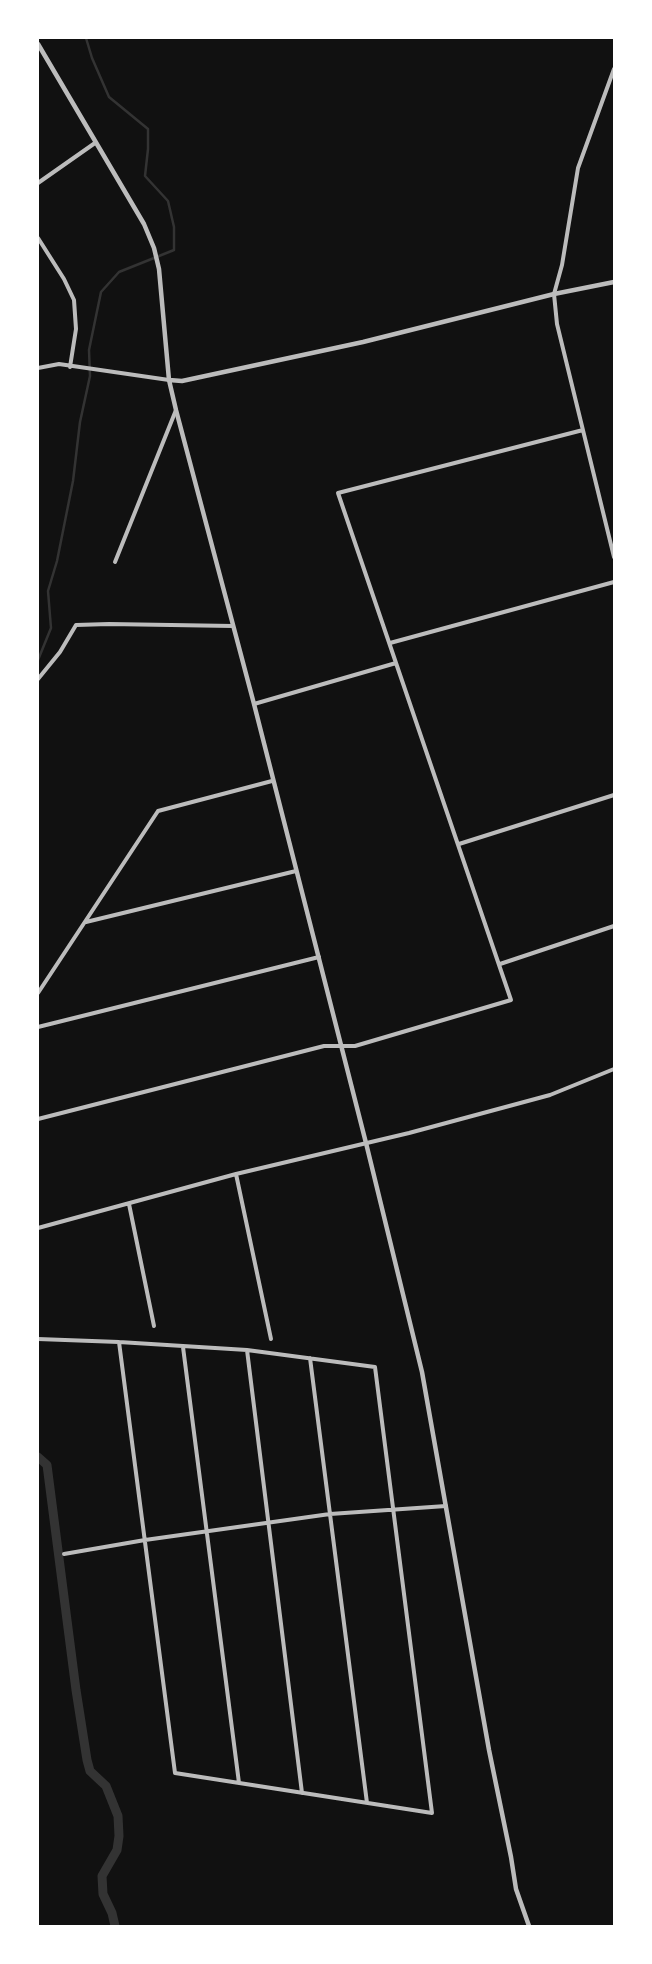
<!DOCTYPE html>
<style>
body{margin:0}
#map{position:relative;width:652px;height:1964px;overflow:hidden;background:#111;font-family:"PT Sans",sans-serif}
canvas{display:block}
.frame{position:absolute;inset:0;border:39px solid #fff;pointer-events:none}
</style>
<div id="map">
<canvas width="652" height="1964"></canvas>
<div class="frame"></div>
</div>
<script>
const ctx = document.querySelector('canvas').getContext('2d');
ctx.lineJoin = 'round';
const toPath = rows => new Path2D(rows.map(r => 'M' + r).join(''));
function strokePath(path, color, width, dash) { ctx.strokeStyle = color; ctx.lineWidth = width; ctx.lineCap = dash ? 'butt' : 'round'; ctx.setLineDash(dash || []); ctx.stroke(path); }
strokePath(toPath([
 [38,660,51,628,48,591,57,561,73,481,80,422,90,376,89,350,101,292,119,272,174,250,174,227,168,201,145,176,148,149,148,129,109,97,92,58,86,38]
]), '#333', 2.5);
strokePath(toPath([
 [38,1457,47,1465,76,1690,87,1760,90,1771,106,1786,118,1816,119,1836,117,1850,102,1876,103,1894,112,1913,115,1926]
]), '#333', 9);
strokePath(toPath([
 [614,69,578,168,562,265,554,294,557,324,614,557],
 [38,183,95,143],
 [38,238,64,279,74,300,76,329,70,367],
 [38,368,59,364,169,380],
 [115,562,176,410],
 [390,643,614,582],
 [38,679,60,652,76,625,109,624,233,626],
 [254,704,396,663],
 [459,844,614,795],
 [86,922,296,871],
 [500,964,614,926],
 [38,993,158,811,272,781],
 [38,1027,319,957],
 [38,1119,324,1046,355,1046,511,1000,338,493,583,430],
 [236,1174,271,1339],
 [129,1204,154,1326],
 [38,1228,236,1174,409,1133,550,1095,614,1069],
 [38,1339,119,1342,247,1350,375,1367,432,1813,175,1773,119,1342],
 [183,1347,239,1783],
 [247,1350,302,1793],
 [310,1358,367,1803],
 [64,1554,145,1540,330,1514,446,1506]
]), '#bcbcbc', 4);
strokePath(toPath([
 [38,44,144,224,154,248,159,269,169,380,176,410,254,704,366,1143,422,1372,489,1750,511,1857,516,1889,529,1926],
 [169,380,182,381,363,342,554,294,614,282]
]), '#bcbcbc', 4.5);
</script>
